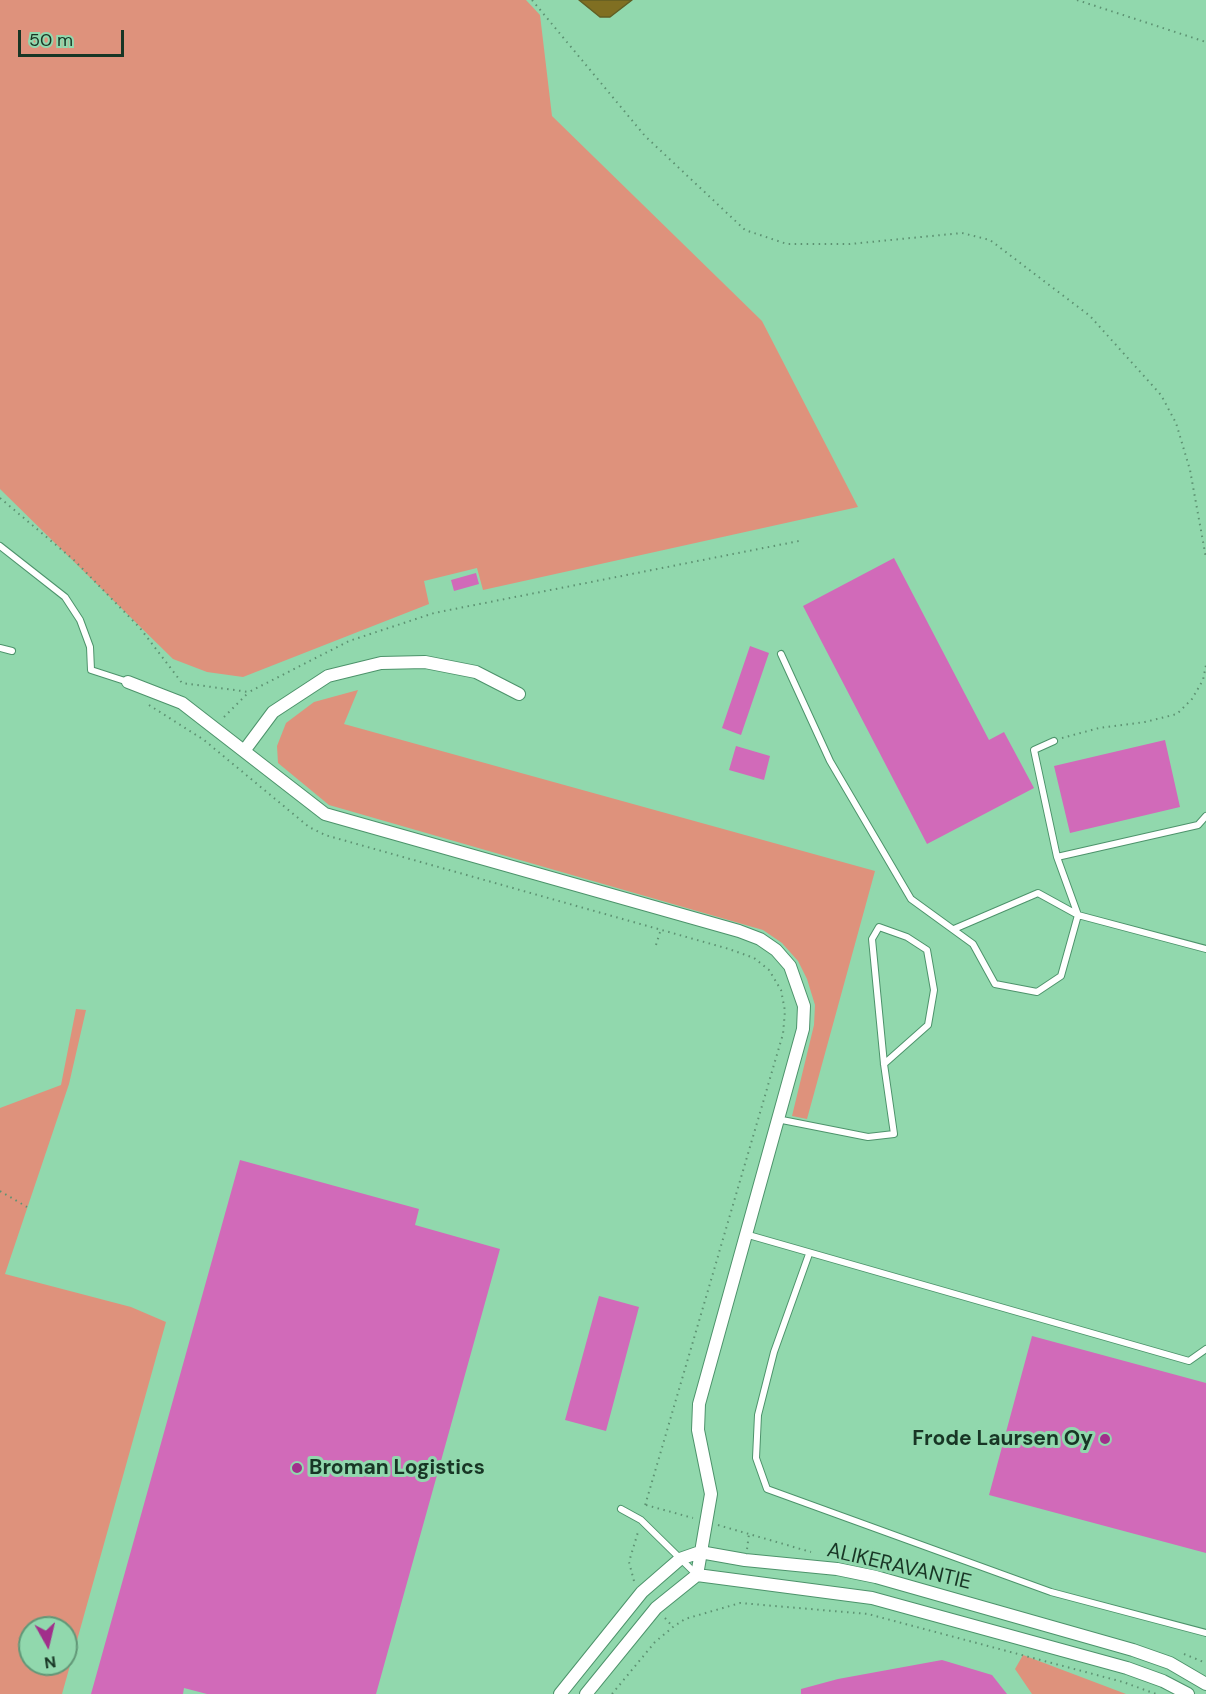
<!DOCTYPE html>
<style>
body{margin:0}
#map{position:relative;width:1206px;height:1694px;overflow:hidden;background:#91d8ad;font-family:"DM Sans",sans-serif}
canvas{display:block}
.north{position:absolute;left:18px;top:1616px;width:60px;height:60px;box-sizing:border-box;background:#91d8ad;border:2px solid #619777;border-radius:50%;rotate:172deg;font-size:16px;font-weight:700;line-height:24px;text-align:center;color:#183625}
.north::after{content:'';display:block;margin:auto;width:21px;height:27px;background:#a12f8b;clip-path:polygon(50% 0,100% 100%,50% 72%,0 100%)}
.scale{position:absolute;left:18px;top:30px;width:106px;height:27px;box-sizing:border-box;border:3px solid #183625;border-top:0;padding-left:8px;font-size:18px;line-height:21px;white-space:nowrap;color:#183625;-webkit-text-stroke:4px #91d8ad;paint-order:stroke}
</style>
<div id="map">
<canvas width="1206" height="1694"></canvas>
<div class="north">N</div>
<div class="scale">50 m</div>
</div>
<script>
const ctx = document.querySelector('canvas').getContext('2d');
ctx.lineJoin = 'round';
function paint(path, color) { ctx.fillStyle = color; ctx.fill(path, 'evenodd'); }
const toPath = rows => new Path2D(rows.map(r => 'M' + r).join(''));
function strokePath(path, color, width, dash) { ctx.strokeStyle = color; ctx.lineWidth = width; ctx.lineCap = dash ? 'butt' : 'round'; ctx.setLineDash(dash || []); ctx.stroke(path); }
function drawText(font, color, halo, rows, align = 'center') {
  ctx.font = font + ' "DM Sans",sans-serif'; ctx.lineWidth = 6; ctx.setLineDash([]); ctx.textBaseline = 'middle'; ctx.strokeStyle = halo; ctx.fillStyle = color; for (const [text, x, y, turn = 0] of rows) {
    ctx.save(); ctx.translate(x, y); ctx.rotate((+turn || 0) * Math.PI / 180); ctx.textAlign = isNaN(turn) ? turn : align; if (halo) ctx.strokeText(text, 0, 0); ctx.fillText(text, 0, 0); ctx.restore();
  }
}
paint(toPath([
 [0,0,526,0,540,15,552,116,762,321,858,507,483,590,477,568,424,581,429,604,243,677,207,672,173,659,0,489],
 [358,690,344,724,875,871,807,1119,792,1116,814,1025,815,1005,807,979,798,961,782,943,763,930,329,805,278,763,277,746,286,723,314,702],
 [76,1009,86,1010,69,1084,5,1274,131,1307,166,1322,62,1694,0,1694,0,1108,61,1085],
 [30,1628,66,1628,66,1664,30,1664],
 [1023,1655,1126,1694,1032,1694,1015,1669]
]), '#de927c');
const water = toPath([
 [579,0,632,0,610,17,600,17,579,0]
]);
paint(water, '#806f22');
strokePath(water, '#615e23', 1.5);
paint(toPath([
 [894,558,989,740,1004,732,1034,788,927,844,803,606],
 [476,573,479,584,454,591,451,580],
 [750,646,769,653,741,735,722,728],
 [1165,740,1180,807,1070,833,1054,766],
 [736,746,770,756,764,780,729,770],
 [240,1160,419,1209,415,1225,500,1249,376,1694,207,1694,184,1688,183,1694,91,1694],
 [599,1296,639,1307,606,1431,565,1420],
 [1032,1336,1206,1383,1206,1553,989,1495],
 [942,1660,992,1675,1007,1694,801,1694,801,1689,838,1679]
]), '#d16ab9');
const lane = toPath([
 [0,546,65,597,80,620,90,647,91,670,128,682],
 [0,648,12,651],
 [781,654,830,761,911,899,973,944,995,984,1037,992,1061,976,1078,915,1057,857,1198,825,1206,816],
 [1054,741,1034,750,1057,857],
 [954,929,1038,893,1078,915,1206,949],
 [777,1119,868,1137,894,1134,884,1064,872,939,879,927,907,937,927,950,934,990,928,1025,884,1064],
 [745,1234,1189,1361,1206,1349],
 [809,1254,774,1352,758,1415,756,1458,767,1489,1051,1592,1206,1633],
 [621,1509,641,1520,697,1575]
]);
const street = toPath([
 [128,682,182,703,325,814,739,931,760,939,776,950,790,966,804,1006,803,1029,699,1404,698,1430,711,1494,697,1575],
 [244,751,273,712,328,676,381,663,425,662,476,672,519,694],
 [560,1694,642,1592,680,1559,700,1552,745,1560,837,1569,876,1577,1133,1650,1170,1663,1206,1684],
 [586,1694,656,1608,697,1575,872,1598,1127,1668,1163,1681,1188,1694]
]);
strokePath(lane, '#4d936b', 8);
strokePath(street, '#4d936b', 14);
strokePath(toPath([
 [532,0,645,136,745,230,787,244,850,244,962,233,990,240,1090,316,1161,395,1176,423,1190,470,1206,558],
 [1077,0,1206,42],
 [0,498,75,561,140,628,182,683,249,692,349,641,434,613,799,541],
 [149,705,204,740,309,827,325,835,729,949,754,958,769,970,781,990,785,1011,783,1034,644,1509],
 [224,717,249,692],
 [1062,738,1099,728,1145,722,1177,714,1192,699,1203,680,1206,665],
 [656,945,661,929],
 [0,1191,27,1207],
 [646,1505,693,1518],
 [718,1525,811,1552],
 [747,1549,749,1534],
 [634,1581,629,1562,638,1532],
 [665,1618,673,1627],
 [1184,1654,1206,1663],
 [612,1694,655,1642,673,1627,685,1619,740,1603,868,1614,1123,1682,1156,1694]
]), '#5d9272', 2, [1.5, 4.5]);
strokePath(lane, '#fff', 6);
strokePath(street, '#fff', 12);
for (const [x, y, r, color] of [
 [1105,1439,6,"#a12f8b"],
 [297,1468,6,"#a12f8b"]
]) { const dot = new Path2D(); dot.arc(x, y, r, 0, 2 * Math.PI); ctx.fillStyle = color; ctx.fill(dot); strokePath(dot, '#91d8ad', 2); }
drawText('bold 21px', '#183625', '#91d8ad', [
 ["Frode Laursen Oy",1093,1439],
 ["Broman Logistics",309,1468,"left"]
], 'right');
drawText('21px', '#183625', '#91d8ad', [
 ["ALIKERAVANTIE",899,1567,13]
]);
</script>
